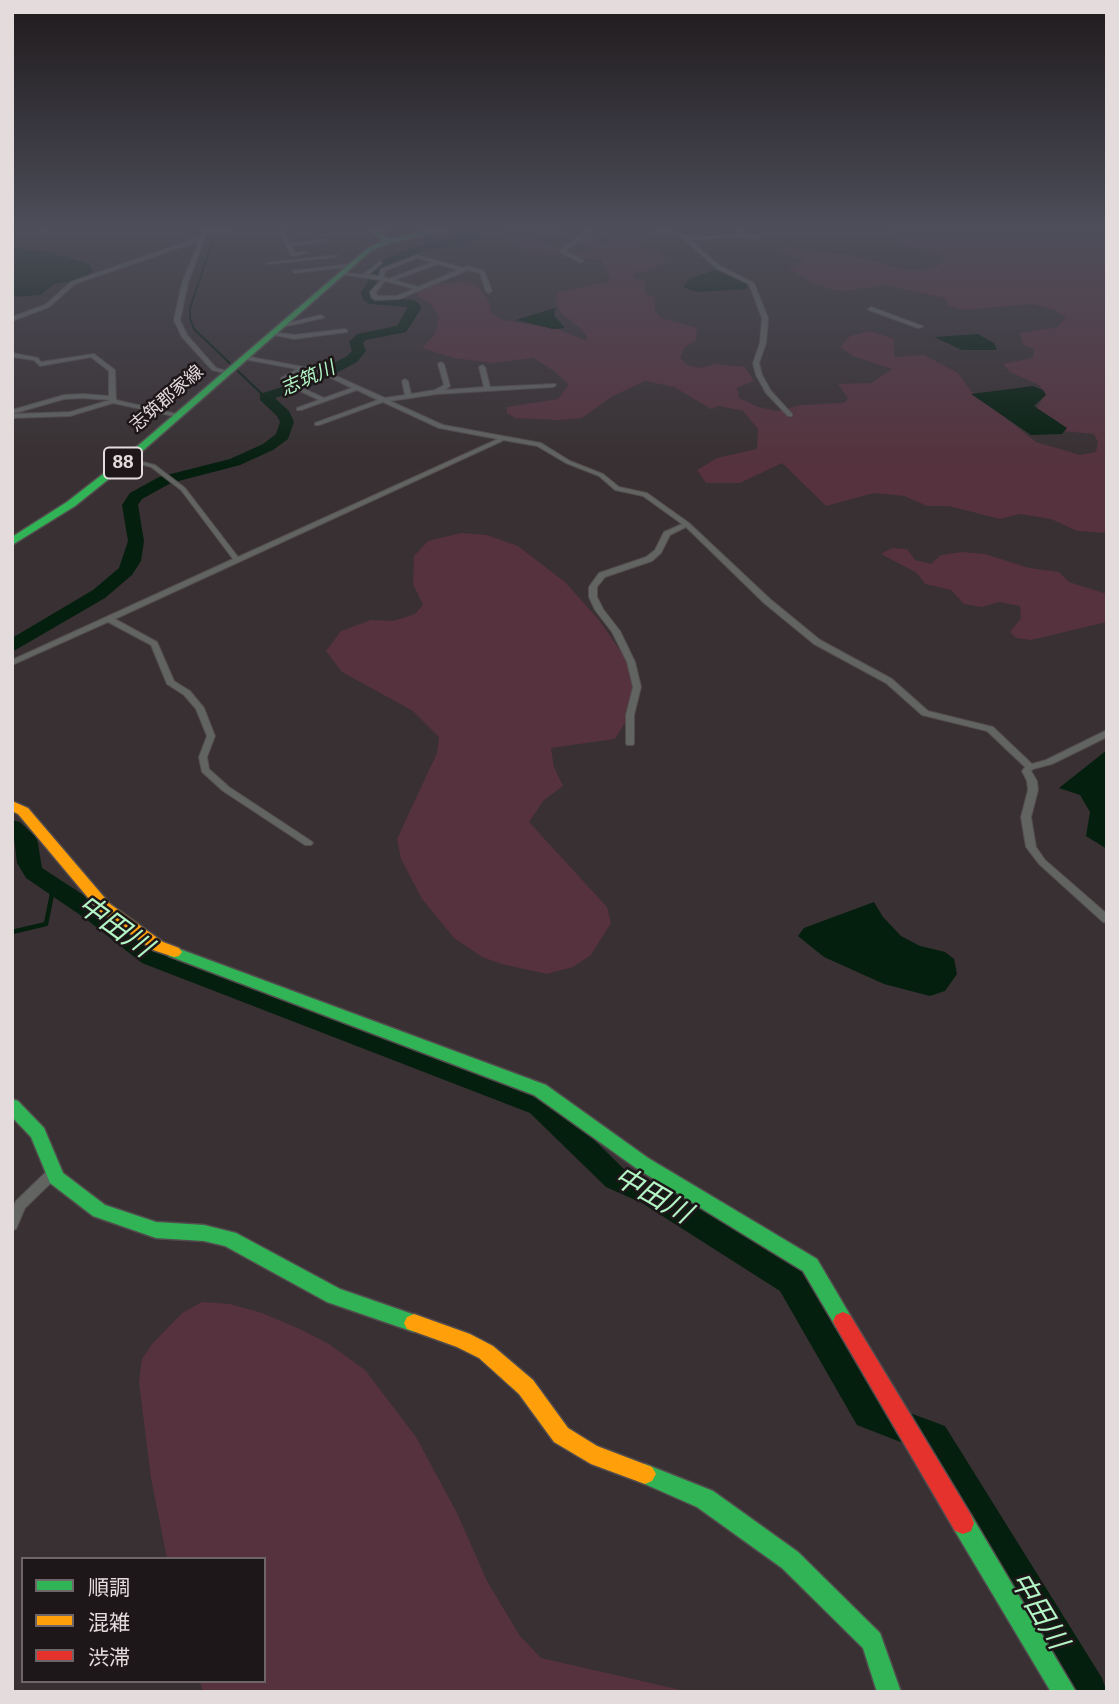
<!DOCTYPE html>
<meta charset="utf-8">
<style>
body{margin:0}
#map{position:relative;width:1119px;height:1704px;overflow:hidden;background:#383032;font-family:Helvetica,"Noto Sans JP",sans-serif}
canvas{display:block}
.frame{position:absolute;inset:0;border:14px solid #e4dbdd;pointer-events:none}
.legend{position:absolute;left:21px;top:1557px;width:245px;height:126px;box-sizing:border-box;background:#1e1719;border:2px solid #6d6567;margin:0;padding:9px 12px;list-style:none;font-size:21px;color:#e4dbdd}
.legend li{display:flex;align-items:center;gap:14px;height:35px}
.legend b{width:35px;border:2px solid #6d6567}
</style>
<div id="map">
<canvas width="1119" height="1704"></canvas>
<div class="frame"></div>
<ul class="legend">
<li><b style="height:9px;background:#30b455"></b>順調</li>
<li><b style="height:9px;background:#ff9f0a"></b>混雑</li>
<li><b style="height:9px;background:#e5322d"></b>渋滞</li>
</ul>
</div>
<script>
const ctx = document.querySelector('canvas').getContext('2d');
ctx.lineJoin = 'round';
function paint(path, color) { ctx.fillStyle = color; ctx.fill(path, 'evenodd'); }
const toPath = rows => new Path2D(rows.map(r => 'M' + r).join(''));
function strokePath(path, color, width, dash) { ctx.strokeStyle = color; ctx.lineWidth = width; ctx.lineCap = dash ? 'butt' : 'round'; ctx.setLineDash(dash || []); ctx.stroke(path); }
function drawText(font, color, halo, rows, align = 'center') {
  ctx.font = font + ' Helvetica,"Noto Sans JP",sans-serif'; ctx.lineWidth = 5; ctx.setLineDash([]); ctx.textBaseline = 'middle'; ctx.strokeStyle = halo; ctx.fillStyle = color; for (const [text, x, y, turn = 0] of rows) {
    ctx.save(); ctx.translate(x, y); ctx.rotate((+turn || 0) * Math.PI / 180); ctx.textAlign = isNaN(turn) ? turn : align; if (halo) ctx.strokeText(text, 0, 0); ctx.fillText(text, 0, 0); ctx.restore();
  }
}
paint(toPath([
 [504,228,538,228,593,236,604,245,616,235,626,235,645,241,637,247,660,250,666,262,646,271,635,272,633,279,644,279,646,294,655,296,655,310,661,318,697,328,696,340,684,348,680,358,687,365,699,368,716,364,745,367,754,381,737,388,739,398,758,407,777,411,801,405,844,403,848,398,838,384,871,383,892,369,853,356,840,347,850,336,870,331,894,339,894,357,924,355,958,373,971,391,1036,442,1080,455,1096,452,1098,442,1094,434,1062,431,1050,422,1037,409,1045,393,1039,385,1010,372,1003,364,1033,358,1034,349,1023,345,1020,333,1058,327,1066,317,1054,310,1034,304,963,310,948,305,945,298,887,285,840,291,814,284,789,269,804,260,778,250,785,247,849,255,912,271,938,266,946,257,898,243,885,228,1099,228,1107,233,1107,533,1077,531,1051,519,1019,514,1000,519,949,506,927,506,904,496,874,493,826,506,782,463,740,483,706,483,697,470,717,458,757,449,758,429,743,411,719,406,711,409,674,387,645,381,611,397,582,418,560,420,515,418,507,413,507,407,558,399,569,385,554,371,533,358,493,363,454,358,422,348,435,334,439,317,430,303,418,297,417,291,427,285,467,281,481,290,490,303,491,314,504,320,557,329,587,341,587,336,580,328,561,313,555,302,558,292,611,281,601,260,533,253,504,239,498,232],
 [535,232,558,235,588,247,587,251,573,252,524,237],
 [461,533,487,535,518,546,565,582,599,620,624,656,638,688,630,715,615,739,551,748,554,767,563,786,544,800,529,822,607,907,611,923,591,955,573,967,547,974,501,964,482,957,454,938,422,899,401,859,397,839,437,753,439,737,413,711,342,672,326,651,341,631,371,620,393,621,415,614,423,605,413,584,414,556,428,541],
 [892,548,907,549,915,560,931,564,941,555,961,552,985,554,1029,568,1059,572,1069,582,1107,594,1107,622,1031,640,1016,638,1010,632,1021,618,1020,606,999,602,982,607,964,604,951,590,925,584,917,573,881,554],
 [202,1302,230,1304,262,1313,300,1329,329,1344,365,1370,416,1437,457,1513,487,1581,520,1636,541,1658,690,1692,203,1692,200,1681,264,1681,264,1559,167,1559,151,1478,139,1382,142,1359,152,1344,182,1313]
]), '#55323d');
paint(toPath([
 [12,248,52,252,89,264,93,272,81,280,54,284,41,295,12,297],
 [715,270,747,283,747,289,696,292,683,287,689,279],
 [555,308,554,315,565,328,553,329,516,320],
 [978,334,994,343,997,350,962,350,934,337],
 [1033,386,1043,390,1046,395,1034,406,1067,428,1062,434,1031,435,971,394],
 [1107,750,1107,849,1086,836,1090,812,1080,795,1059,788],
 [874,902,883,917,901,936,920,946,945,952,954,959,957,974,945,991,930,996,884,984,824,957,798,936,804,928]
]), '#051f0f');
strokePath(toPath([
 [217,228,190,308,190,318,194,329,265,397]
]), '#051f0f', 2);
strokePath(toPath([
 [53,891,54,884]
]), '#051f0f', 3.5);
strokePath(toPath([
 [12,932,46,924,53,889]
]), '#051f0f', 4.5);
paint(toPath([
 [479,228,490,228,482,238,418,253,380,271,374,297,414,300,420,304,421,309,406,332,366,340,363,343,366,351,357,362,310,387,275,398,289,411,294,422,288,439,273,450,240,465,171,483,142,499,138,505,144,541,141,561,132,575,105,598,12,652,12,638,93,590,119,568,128,541,122,505,130,493,159,477,230,459,263,444,276,434,280,422,277,416,260,400,260,394,300,381,347,356,352,351,349,342,357,334,397,326,408,307,369,304,363,300,361,292,367,284,370,266,410,248,474,233,479,228],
 [12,820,20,822,37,838,42,868,102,907,160,951,550,1097,626,1171,662,1185,802,1271,880,1402,945,1426,1102,1678,1107,1692,1066,1692,921,1450,857,1425,780,1291,642,1203,606,1187,530,1113,142,963,86,919,26,878,17,863,12,820]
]), '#051f0f');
const street = toPath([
 [42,228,46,228,46,232,42,232,42,228],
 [204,228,208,228,207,231,252,228,206,234,188,283,180,320,187,335,216,368,229,372,229,374,212,370,182,337,174,320,182,283,199,241,75,284,49,307,12,321,12,317,45,305,71,282,200,237,204,228],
 [278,228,283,228,290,243,324,240,326,241,291,246,295,253,305,252,307,253,291,256,278,228],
 [384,228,389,228,381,235,377,235,377,233,384,228],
 [590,228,596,228,565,251,583,260,583,262,579,262,560,252,560,250,590,228],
 [650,228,659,228,692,238,739,234,733,228,738,228,745,234,760,237,758,239,743,236,690,240,720,266,754,283,768,318,766,343,759,363,762,375,771,391,792,414,792,416,788,416,766,393,756,375,753,363,760,343,762,318,749,284,716,268,683,238,650,228],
 [337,255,335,257,269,264,267,263,337,255],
 [417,255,463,268,468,266,484,271,492,291,489,293,486,291,480,273,468,270,399,299,375,300,372,298,370,292,381,280,338,274,341,272,363,275,380,261,382,263,368,275,379,276,381,269,417,255],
 [417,258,433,262,389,279,384,277,385,271,417,258],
 [438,264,458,270,418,287,394,280,438,264],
 [385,281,414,289,396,296,377,296,376,292,385,281],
 [351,264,353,266,295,273,292,271,351,264],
 [871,307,922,326,923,327,918,328,869,310,868,309,871,307],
 [321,315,324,317,323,318,283,327,280,325,321,315],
 [345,329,347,330,347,332,294,339,269,334,272,332,294,335,345,329],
 [12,353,38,358,41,362,94,354,115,370,116,400,181,415,178,417,113,403,70,416,12,418,13,414,70,412,110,400,83,398,64,399,12,414,12,410,64,395,83,394,109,396,109,371,91,357,40,366,34,360,12,357,12,353],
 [245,356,325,371,385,398,405,395,402,381,405,379,408,381,411,394,435,390,444,385,438,364,441,362,444,364,450,386,445,390,484,387,479,367,482,365,485,367,490,387,555,384,556,385,553,387,437,394,390,401,443,425,541,443,570,461,603,474,619,487,647,493,689,523,770,599,820,640,892,679,928,711,993,727,1032,764,1046,760,1107,730,1107,737,1052,764,1033,769,1031,771,1037,781,1038,790,1031,817,1036,847,1045,860,1107,914,1107,923,1103,922,1039,864,1026,847,1021,817,1028,790,1027,781,1022,771,1025,767,987,731,922,715,886,683,814,644,764,603,686,527,670,535,661,553,652,561,605,577,597,587,597,597,603,609,620,631,635,662,641,687,634,715,634,743,633,745,627,745,626,743,626,715,633,687,627,662,612,632,595,610,589,597,589,587,599,573,646,557,655,550,664,532,682,524,643,496,615,490,599,476,566,463,537,446,503,440,502,441,115,619,157,642,174,681,190,691,204,708,215,736,207,757,209,769,229,787,311,841,313,843,311,845,305,845,223,791,202,772,199,757,207,736,196,709,184,695,167,684,151,645,108,622,12,665,12,660,233,559,181,490,151,467,126,460,126,458,155,465,185,488,238,557,498,439,439,428,383,402,319,425,315,425,315,423,378,400,357,390,301,410,297,410,297,408,319,400,298,390,298,388,302,388,324,398,352,388,321,373,304,370,285,380,281,380,281,378,297,369,243,359,242,358,245,356],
 [53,1168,57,1169,59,1173,57,1177,25,1208,16,1229,12,1230,12,1209,16,1201,49,1169,53,1168]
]);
const fast = toPath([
 [368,228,376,228,389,239,441,228,456,228,390,243,372,250,131,461,75,506,12,545,12,537,67,502,125,457,368,248,383,241,368,228],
 [174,947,546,1085,648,1158,817,1259,850,1315,853,1321,850,1327,843,1330,836,1327,803,1271,636,1168,534,1095,169,956,166,952,169,948,174,947],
 [12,1099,18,1101,44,1128,63,1173,105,1205,156,1222,204,1225,236,1233,340,1289,421,1317,424,1323,421,1329,414,1332,327,1302,225,1246,204,1241,156,1238,93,1216,50,1183,31,1137,12,1117,12,1099],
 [645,1464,713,1491,798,1552,880,1633,901,1692,877,1692,863,1648,782,1568,697,1507,638,1481,634,1474,638,1467,645,1464],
 [963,1512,971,1515,1076,1692,1051,1692,955,1531,952,1523,955,1515,963,1512]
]);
const slow = toPath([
 [12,801,28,808,110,904,163,942,179,948,182,952,179,956,174,957,153,950,100,912,18,814,12,811,12,801],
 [414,1314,470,1334,493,1346,533,1380,568,1428,597,1446,652,1467,656,1474,652,1481,645,1484,591,1464,554,1442,519,1394,479,1358,457,1347,407,1329,404,1323,407,1317,414,1314]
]);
const jam = toPath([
 [843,1312,850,1315,971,1515,974,1523,971,1531,963,1534,955,1531,836,1327,833,1321,836,1315,843,1312]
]);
strokePath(street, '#534c4e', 2);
strokePath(fast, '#534c4e', 3);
strokePath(slow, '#534c4e', 3);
strokePath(jam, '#534c4e', 3);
paint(street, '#616461');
paint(fast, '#30b455');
paint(slow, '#ff9f0a');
paint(jam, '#e5322d');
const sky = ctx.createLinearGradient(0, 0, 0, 467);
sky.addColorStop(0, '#1f1a1c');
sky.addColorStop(0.49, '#4d4e5a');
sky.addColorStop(1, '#4d4e5a00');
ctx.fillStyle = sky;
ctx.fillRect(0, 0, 1119, 467);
drawText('18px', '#e4dbdd', '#1e1719', [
 ["志筑郡家線",167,399,-41]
]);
drawText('italic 19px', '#b3f6c6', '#1e1719', [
 ["志筑川",308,379,-24]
]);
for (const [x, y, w] of [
 [123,463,38]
]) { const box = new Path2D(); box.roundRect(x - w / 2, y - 15.5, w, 31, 5); ctx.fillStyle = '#1e1719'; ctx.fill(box); strokePath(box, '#e4dbdd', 2); }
drawText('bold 19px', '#e4dbdd', null, [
 ["88",123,463]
]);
drawText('italic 28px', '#b3f6c6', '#1e1719', [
 ["中田川",114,927,36],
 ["中田川",652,1196,30],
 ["中田川",1038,1611,59]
]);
</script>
